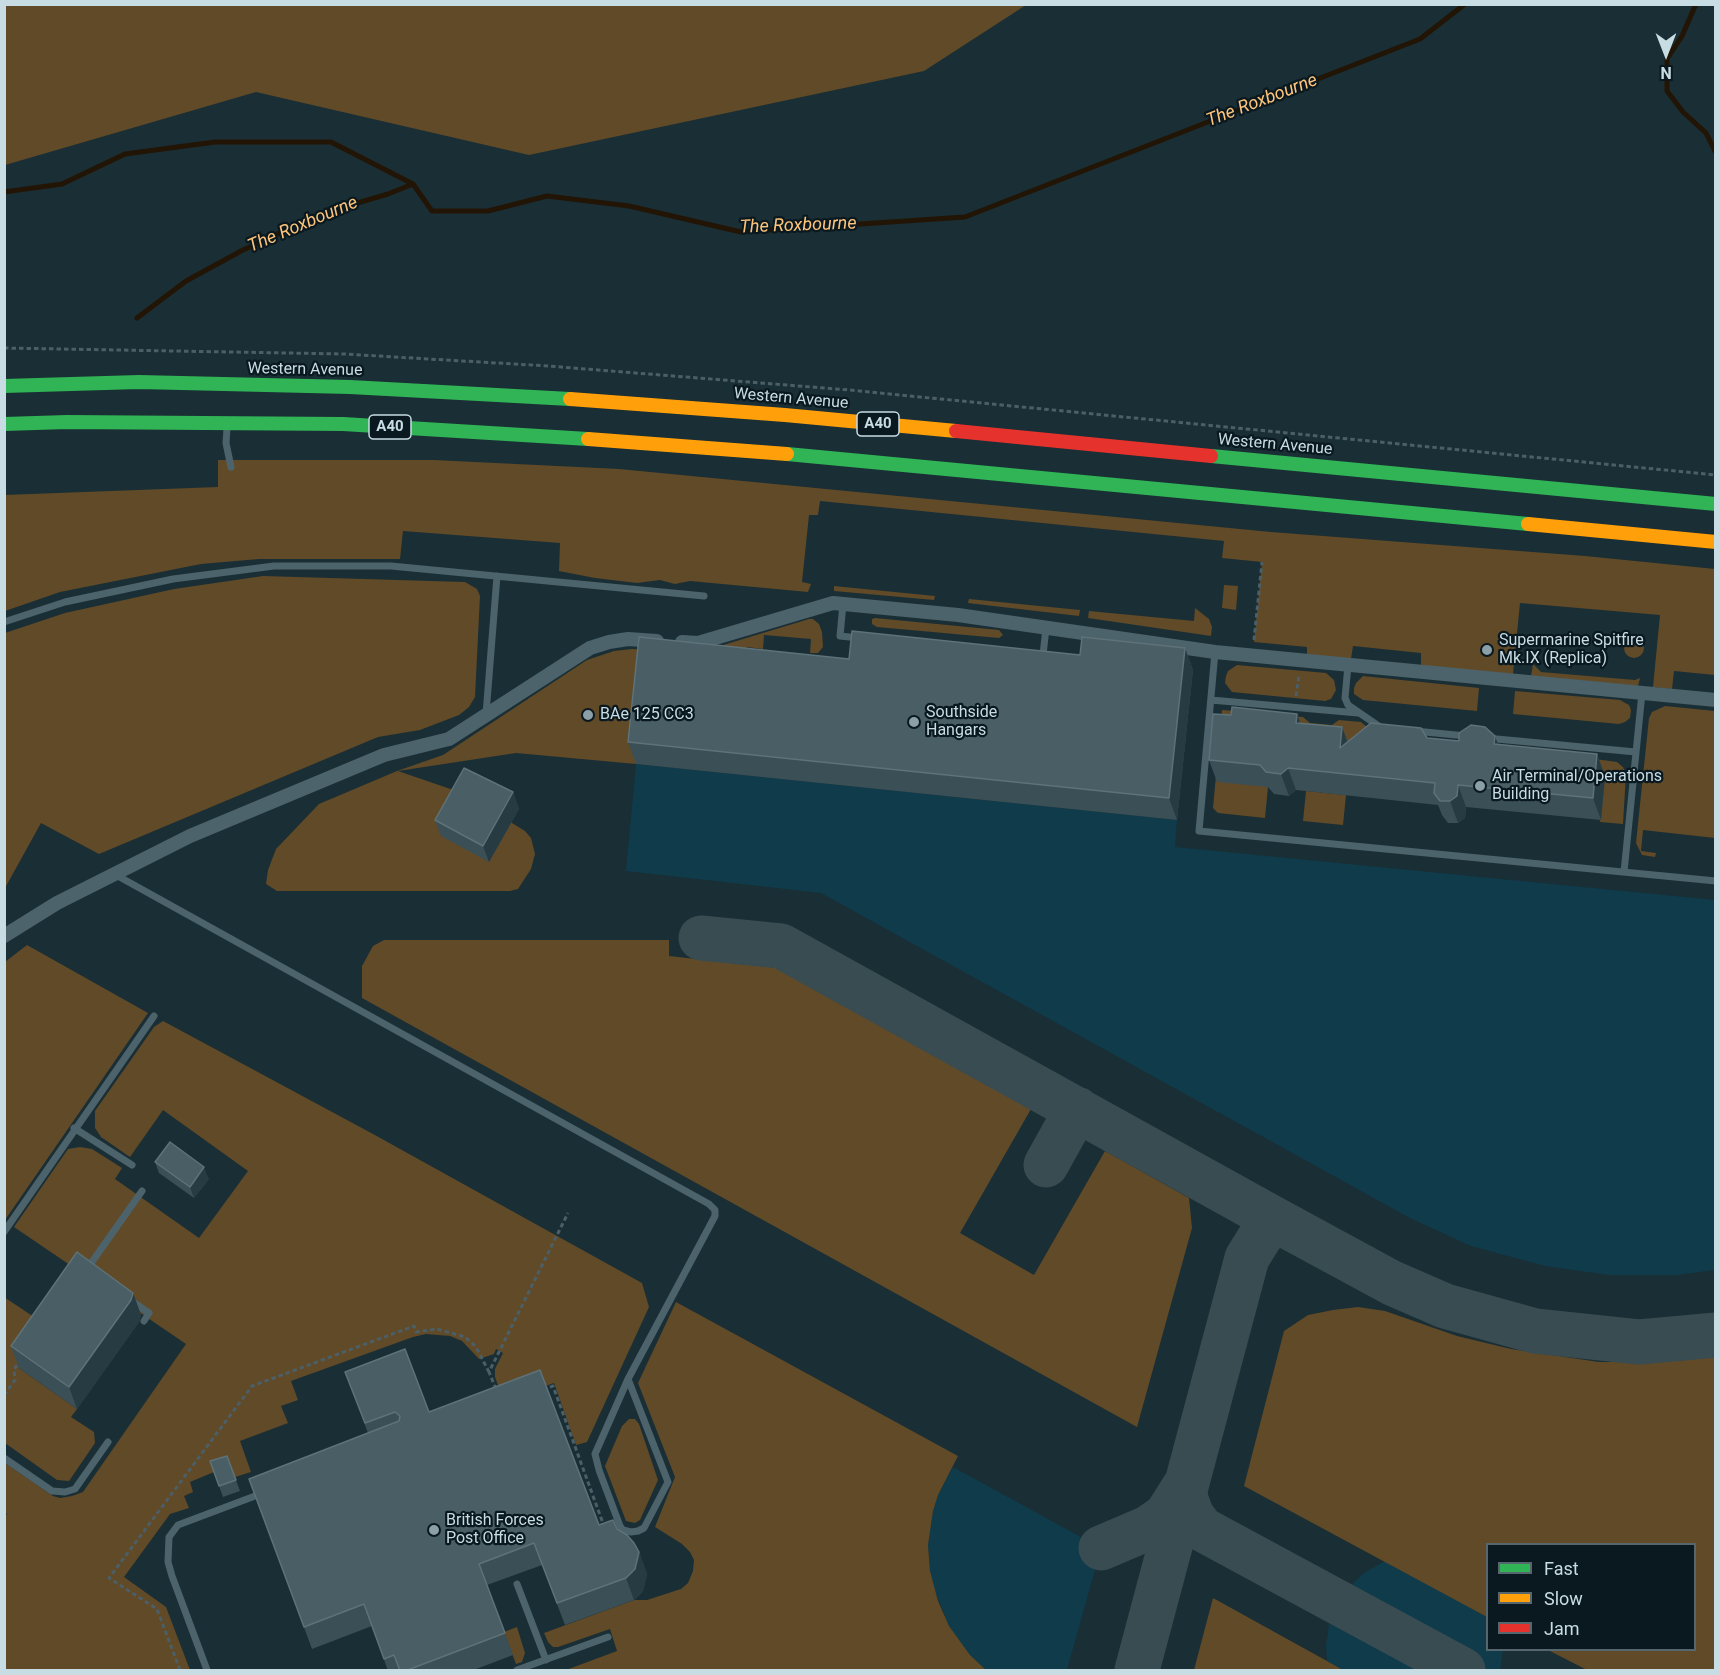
<!DOCTYPE html>
<style>
body{margin:0}
#map{position:relative;width:1720px;height:1675px;overflow:hidden;background:#1a2e35;font-family:Roboto,sans-serif}
canvas{display:block}
.frame{position:absolute;inset:0;border:6px solid #c8dce4;pointer-events:none}
.legend{position:absolute;left:1486px;top:1543px;width:210px;height:108px;box-sizing:border-box;background:#0a181f;border:2px solid #56666e;margin:0;padding:8px 10px;list-style:none;font-size:18px;color:#c8dce4}
.legend li{display:flex;align-items:center;gap:12px;height:30px}
.legend b{width:30px;border:2px solid #56666e}
.north{position:absolute;left:1636px;top:24px;width:60px;height:60px;-webkit-text-stroke:4px #0a181f;paint-order:stroke;rotate:180deg;font-size:16px;font-weight:700;line-height:24px;text-align:center;color:#c8dce4}
.north::after{content:'';display:block;margin:auto;width:21px;height:27px;background:#c8dce4;clip-path:polygon(50% 0,100% 100%,50% 72%,0 100%)}
</style>
<div id="map">
<canvas width="1720" height="1675"></canvas>
<div class="frame"></div>
<ul class="legend">
<li><b style="height:8px;background:#30b455"></b>Fast</li>
<li><b style="height:8px;background:#ff9f0a"></b>Slow</li>
<li><b style="height:8px;background:#e5322d"></b>Jam</li>
</ul>
<div class="north">N</div>
</div>
<script>
const ctx = document.querySelector('canvas').getContext('2d');
ctx.lineJoin = 'round';
function paint(path, color) { ctx.fillStyle = color; ctx.fill(path, 'evenodd'); }
const toPath = rows => new Path2D(rows.map(r => 'M' + r).join(''));
function strokePath(path, color, width, dash) { ctx.strokeStyle = color; ctx.lineWidth = width; ctx.lineCap = dash ? 'butt' : 'round'; ctx.setLineDash(dash || []); ctx.stroke(path); }
function drawText(font, color, halo, rows, align = 'center') {
  ctx.font = font + ' Roboto,sans-serif'; ctx.lineWidth = 4.5; ctx.setLineDash([]); ctx.textBaseline = 'middle'; ctx.strokeStyle = halo; ctx.fillStyle = color; for (const [text, x, y, turn = 0] of rows) {
    ctx.save(); ctx.translate(x, y); ctx.rotate((+turn || 0) * Math.PI / 180); ctx.textAlign = isNaN(turn) ? turn : align; if (halo) ctx.strokeText(text, 0, 0); ctx.fillText(text, 0, 0); ctx.restore();
  }
}
paint(toPath([
 [636,764,1177,820,1175,847,1715,900,1715,1270,1677,1275,1609,1275,1545,1266,1471,1246,1410,1218,821,893,626,871],
 [953,1467,1101,1548,1067,1670,986,1670,970,1655,949,1626,933,1586,930,1571,928,1545,933,1511,938,1495],
 [1385,1561,1487,1617,1488,1650,1503,1650,1500,1670,1343,1670,1327,1661,1326,1646,1330,1618,1343,1593,1364,1573]
]), '#0f3b4b');
paint(toPath([
 [5,4,1026,4,1026,5,924,71,529,155,256,92,5,165],
 [218,460,434,460,619,469,1271,532,1585,556,1715,569,1715,675,1674,671,1672,689,1653,687,1660,615,1520,603,1513,674,1421,666,1421,653,1353,646,1351,659,1307,655,1307,647,1254,642,1262,562,1222,558,1224,541,820,501,818,515,809,515,802,582,811,584,808,592,690,581,675,584,660,580,637,583,595,578,559,571,560,543,403,531,400,559,259,559,201,564,60,592,5,611,4,495,218,487],
 [263,576,465,582,477,589,480,596,475,697,469,707,459,715,420,730,378,737,99,854,41,823,5,888,5,633,65,613,174,589],
 [1224,585,1238,586,1236,610,1222,608],
 [834,586,935,596,934,600,834,591],
 [969,599,1080,610,1079,616,968,603],
 [1195,608,1209,619,1212,627,1211,636,1088,618,1089,611,1194,621],
 [875,618,999,630,1003,635,999,638,877,627,872,624,872,619],
 [809,619,813,619,819,624,822,632,823,647,818,653,810,653,811,639,764,635,763,649,747,647,745,662,647,659,636,764,516,753,398,771,465,794,525,831,531,838,535,854,531,869,518,889,510,891,277,891,266,884,268,870,276,849,319,804,397,771,443,755,587,660,614,651,632,649,697,653],
 '1624 648a10 10 0 1 1 20 0a10 10 0 1 1-20 0Z',
 [1533,664,1541,672,1635,680,1640,678,1638,686,1531,676],
 [1237,665,1326,673,1334,680,1336,690,1331,699,1325,701,1232,692,1225,683,1226,676,1228,671],
 [1363,676,1479,688,1477,711,1363,700,1354,694,1354,688,1356,683],
 [1515,691,1620,700,1629,705,1631,710,1630,718,1625,722,1619,724,1513,714],
 [1665,706,1715,711,1715,838,1643,830,1641,851,1656,853,1655,857,1642,855,1636,843,1649,718,1652,712],
 [1222,710,1236,711,1268,787,1265,818,1218,813,1213,808],
 [1277,715,1303,717,1310,723,1322,724,1332,725,1339,720,1361,722,1367,727,1357,764],
 [1595,759,1617,762,1623,767,1626,774,1623,824,1600,822,1605,777],
 [1306,791,1346,795,1343,825,1303,821],
 [384,940,669,940,669,956,778,968,1031,1109,960,1233,1034,1275,1105,1151,1189,1198,1192,1228,1137,1427,362,998,362,966,373,946],
 [27,945,148,1013,5,1220,5,962],
 [163,1021,373,1134,642,1283,649,1307,587,1442,576,1445,554,1383,509,1399,499,1388,495,1377,495,1369,503,1353,496,1349,494,1354,479,1359,462,1341,450,1336,426,1334,413,1337,291,1381,298,1400,281,1406,288,1423,240,1441,251,1472,235,1477,214,1472,190,1482,193,1492,184,1496,189,1508,170,1514,124,1577,166,1607,190,1670,5,1670,4,1517,7,1514,5,1512,5,1463,53,1496,60,1498,72,1496,83,1492,186,1344,14,1227,68,1149,80,1147,92,1149,122,1168,115,1179,199,1238,248,1171,163,1110,130,1157,101,1137,95,1128,95,1111,154,1027],
 [4,1297,46,1325,19,1368,77,1409,71,1417,94,1432,95,1443,69,1481,57,1480,5,1443],
 [676,1302,958,1456,938,1495,933,1511,928,1545,930,1571,938,1601,949,1626,970,1655,986,1670,566,1670,617,1651,610,1629,558,1647,553,1647,548,1642,544,1633,634,1600,647,1600,681,1589,688,1583,693,1571,694,1560,690,1552,682,1544,655,1527,675,1477,638,1383],
 [1358,1307,1385,1311,1457,1336,1511,1349,1599,1362,1657,1362,1715,1356,1715,1670,1587,1670,1548,1650,1694,1650,1694,1544,1488,1544,1487,1617,1244,1486,1284,1331,1308,1315,1333,1310],
 [629,1419,635,1419,639,1424,658,1480,640,1520,635,1523,626,1521,605,1466,622,1426],
 [1213,1598,1327,1661,1343,1670,1194,1670],
 [517,1627,525,1653,522,1662,516,1664,504,1632]
]), '#614a27');
strokePath(toPath([
 [1696,4,1682,36,1667,59,1667,91,1683,112,1706,133,1716,153],
 [4,192,62,184,125,154,215,142,331,142,413,184],
 [137,318,186,281,241,251,320,214,388,194,413,184,432,211,488,211,547,196,629,206,741,232,965,217,1420,39,1465,4]
]), '#221505', 5);
strokePath(toPath([
 [701,938,781,946,1274,1219,1392,1283,1445,1306,1535,1331,1639,1342,1716,1335],
 [1046,1165,1077,1109],
 [1188,1479,1185,1490,1186,1500,1192,1516,1202,1529,1463,1670],
 [1101,1548,1148,1528,1161,1519,1167,1514,1184,1487],
 [1137,1670,1247,1258,1260,1237,1274,1219]
]), '#384c52', 45);
strokePath(toPath([
 [4,348,344,354,548,366,849,390,1716,475],
 [1254,640,1262,562],
 [1296,696,1299,676],
 [496,1389,489,1372,568,1213],
 [543,1390,553,1386,604,1526],
 [4,1395,15,1380,14,1369,19,1363],
 [180,1670,157,1609,109,1578,252,1386,414,1326,416,1332,437,1329,465,1337,476,1347,489,1372]
]), '#4c5e66', 3, [4.5, 3]);
strokePath(toPath([
 [227,428,226,443,231,467],
 [843,604,840,636,859,638],
 [4,622,65,602,173,579,274,566,391,566,704,596],
 [1215,652,1199,831,1716,881],
 [1040,655,1043,655,1046,628],
 [1348,665,1345,698,1348,705,1380,727],
 [1211,700,1358,713],
 [486,714,497,576],
 [1415,731,1466,736],
 [1486,738,1636,752],
 [1624,872,1642,693],
 [116,875,709,1204,715,1210,715,1216,628,1379,668,1482,644,1528,638,1531,631,1532,623,1530,620,1526,599,1470,595,1454,628,1379],
 [74,1128,132,1165],
 [4,1232,154,1016],
 [87,1269,142,1191],
 [130,1300,149,1313,144,1321],
 [4,1458,52,1491,65,1492,75,1489,108,1442],
 [517,1584,546,1660],
 [207,1670,172,1576,168,1562,169,1537,178,1525,263,1493],
 [517,1670,608,1637]
]), '#4c636b', 7);
strokePath(toPath([
 [682,642,698,643,833,603,958,615,1215,652,1716,700],
 [4,936,57,903,190,836,384,755,449,739,590,648,609,642,628,639,657,641]
]), '#4c636b', 14);
strokePath(toPath([
 [4,386,139,382,350,387,570,399],
 [4,424,67,422,343,424,588,439],
 [787,454,1528,524],
 [1211,456,1716,504]
]), '#30b455', 14);
strokePath(toPath([
 [570,399,785,415,956,431],
 [588,439,787,454],
 [1528,524,1716,542]
]), '#ff9f0a', 14);
strokePath(toPath([
 [956,431,1211,456]
]), '#e5322d', 14);
paint(toPath([
 [1185,648,1193,670,1177,820,636,764,628,742,849,659,1080,655],
 [1297,714,1300,723,1342,727,1348,742,1427,738,1597,754,1605,776,1601,820,1466,807,1465,818,1458,823,1448,823,1442,815,1438,805,1296,790,1289,796,1274,794,1268,787,1217,782,1209,760,1231,715],
 [513,792,519,809,489,862,441,836,435,820],
 [155,1162,209,1179,194,1198,159,1173],
 [133,1293,141,1315,139,1322,77,1409,19,1368,11,1346],
 [345,1372,429,1412,599,1525,617,1529,639,1552,647,1574,643,1591,634,1600,565,1625,542,1565,487,1585,513,1655,471,1671,388,1671,372,1626,312,1649,249,1479,368,1433],
 [227,1456,240,1491,223,1497,210,1461]
]), '#3b4f56');
paint(toPath([
 [1185,648,1193,670,1177,820,1169,798],
 [1297,714,1305,736,1296,723],
 [1342,727,1350,749,1340,748],
 [1495,736,1503,758,1494,744],
 [1597,754,1605,776,1601,820,1593,798],
 [1288,768,1296,790,1289,796,1281,774],
 [1458,785,1466,807,1465,818,1458,823,1450,801],
 [513,792,519,809,489,862,483,846],
 [204,1167,209,1179,194,1198,190,1187],
 [133,1293,141,1315,139,1322,77,1409,69,1387],
 [639,1552,647,1574,643,1591,634,1600,626,1578]
]), '#273b42');
const building = toPath([
 [852,631,1080,655,1082,637,1185,648,1169,798,628,742,639,637,849,659,852,631],
 [1232,707,1297,714,1296,723,1342,727,1340,748,1371,723,1421,728,1427,738,1459,741,1459,733,1471,725,1485,727,1495,736,1494,744,1597,754,1593,798,1458,785,1457,796,1450,801,1440,801,1434,793,1435,783,1288,768,1281,774,1266,772,1260,765,1209,760,1213,714,1231,715,1232,707],
 [464,768,513,792,483,846,435,820,464,768],
 [170,1142,204,1167,190,1187,155,1162,170,1142],
 [77,1252,133,1293,131,1300,69,1387,11,1346,77,1252],
 [405,1349,429,1412,540,1370,599,1525,613,1520,617,1529,627,1535,634,1543,639,1552,635,1569,626,1578,557,1603,534,1543,479,1564,505,1633,405,1671,400,1671,394,1655,384,1659,364,1604,304,1627,249,1479,399,1421,400,1416,395,1412,365,1423,345,1372,405,1349],
 [227,1456,236,1480,219,1486,210,1461,227,1456]
]);
paint(building, '#4a5e65');
strokePath(building, '#5e7279', 1.5);
for (const [x, y, r, color] of [
 [1487,650,6,"#8b9fa7"],
 [588,715,6,"#8b9fa7"],
 [914,722,6,"#8b9fa7"],
 [1480,786,6,"#8b9fa7"],
 [434,1530,6,"#8b9fa7"]
]) { const dot = new Path2D(); dot.arc(x, y, r, 0, 2 * Math.PI); ctx.fillStyle = color; ctx.fill(dot); strokePath(dot, '#0a181f', 2); }
for (const [x, y, w] of [
 [878,424,42],
 [390,427,42]
]) { const box = new Path2D(); box.roundRect(x - w / 2, y - 12, w, 24, 4.5); ctx.fillStyle = '#0a181f'; ctx.fill(box); strokePath(box, '#c8dce4', 1.5); }
drawText('bold 15px', '#c8dce4', null, [
 ["A40",878,424],
 ["A40",390,427]
]);
drawText('16px', '#c8dce4', '#0a181f', [
 ["Western Avenue",305,370,1],
 ["Western Avenue",791,399,5],
 ["Western Avenue",1275,445,5]
]);
drawText('16px', '#c8dce4', '#0a181f', [
 ["Supermarine Spitfire",1499,641],
 ["Mk.IX (Replica)",1499,659],
 ["Southside",926,713],
 ["Hangars",926,731],
 ["BAe 125 CC3",600,715],
 ["Air Terminal/Operations",1492,777],
 ["Building",1492,795],
 ["British Forces",446,1521],
 ["Post Office",446,1539]
], 'left');
drawText('italic 18px', '#fdc47a', '#0a181f', [
 ["The Roxbourne",1262,101,-21],
 ["The Roxbourne",303,225,-23],
 ["The Roxbourne",798,226,-2]
]);
</script>
